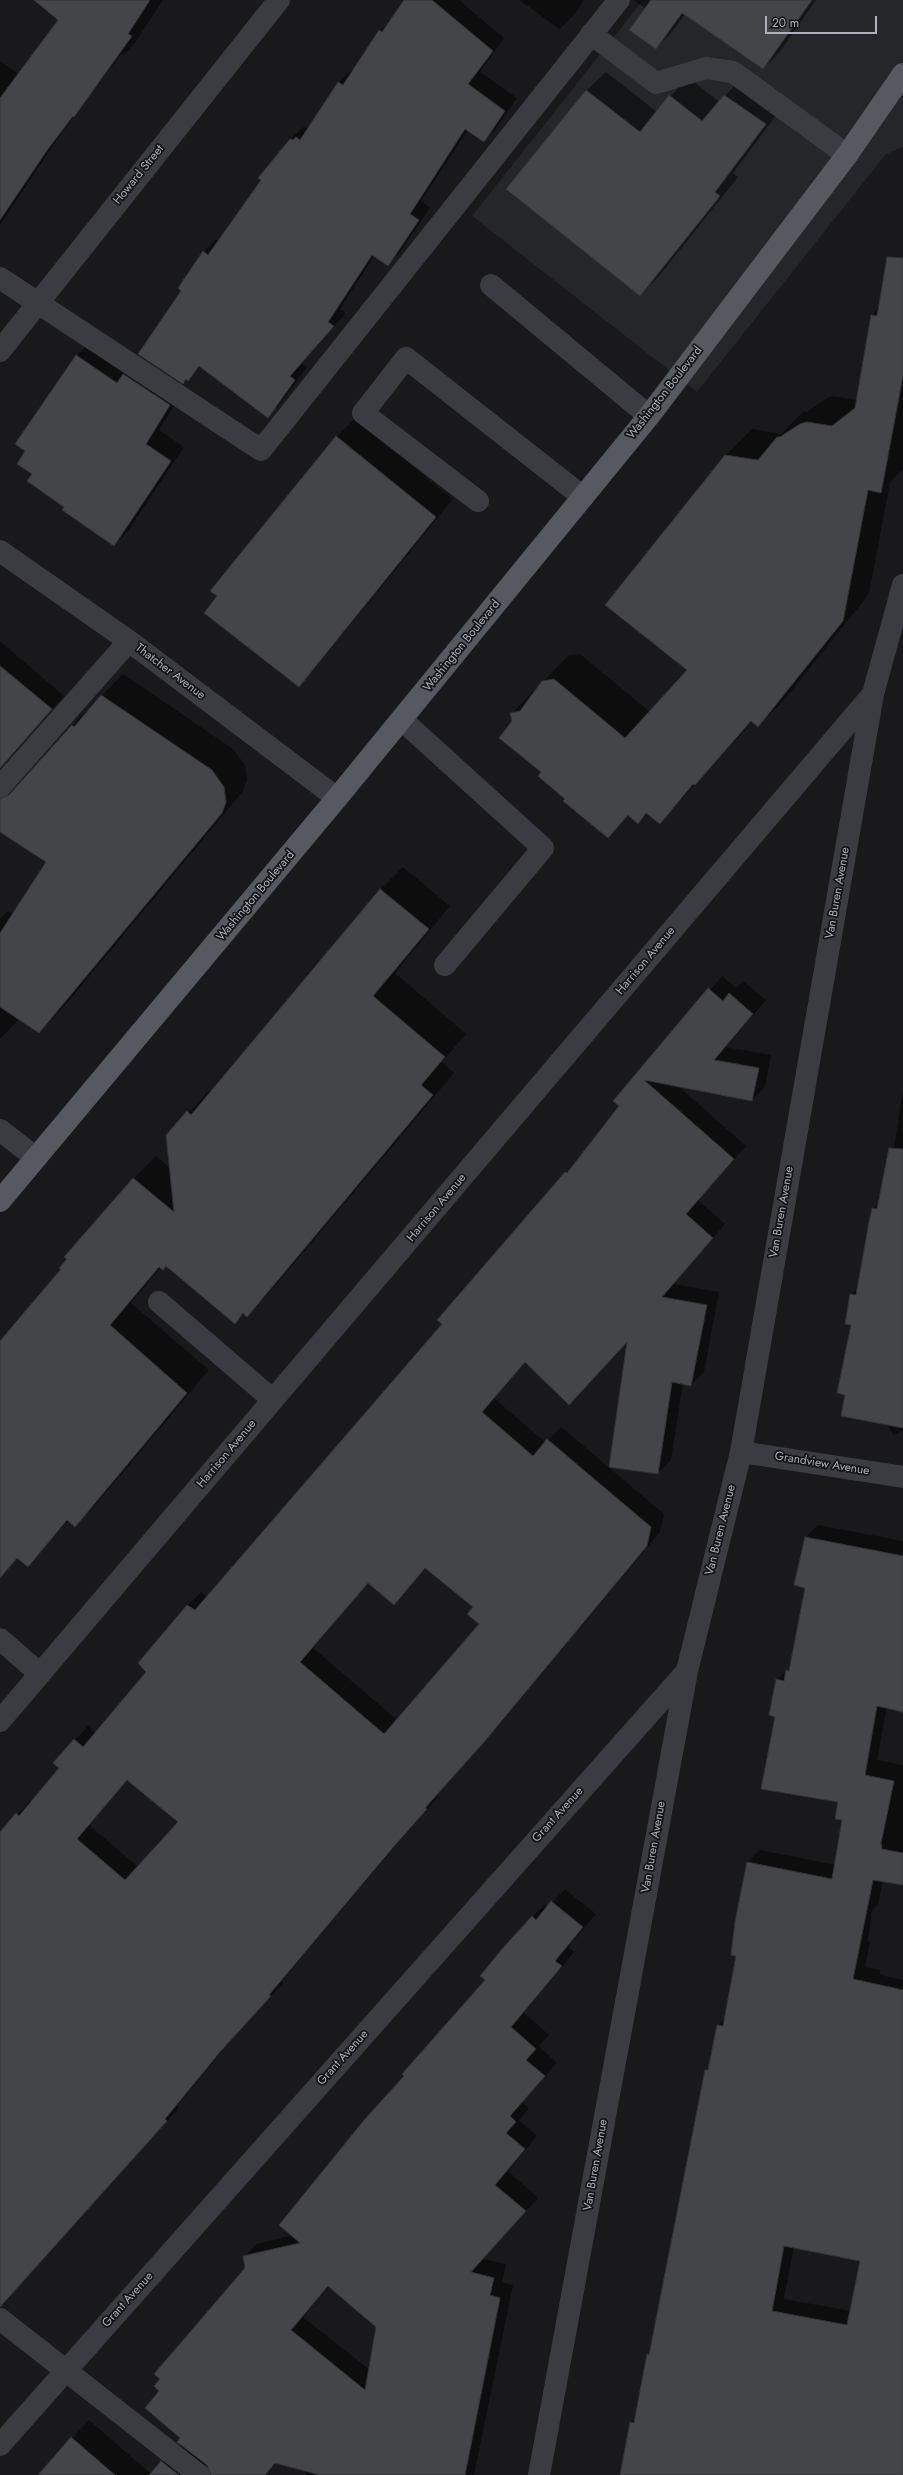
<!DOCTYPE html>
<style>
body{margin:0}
#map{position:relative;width:903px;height:2475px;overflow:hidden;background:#19191c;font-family:Jost,sans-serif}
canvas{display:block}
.scale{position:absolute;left:765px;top:16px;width:112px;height:18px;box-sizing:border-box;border:2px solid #acb1bb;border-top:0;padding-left:5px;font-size:12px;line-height:14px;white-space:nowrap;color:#acb1bb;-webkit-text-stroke:3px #141417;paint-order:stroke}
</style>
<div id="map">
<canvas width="903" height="2475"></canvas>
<div class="scale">20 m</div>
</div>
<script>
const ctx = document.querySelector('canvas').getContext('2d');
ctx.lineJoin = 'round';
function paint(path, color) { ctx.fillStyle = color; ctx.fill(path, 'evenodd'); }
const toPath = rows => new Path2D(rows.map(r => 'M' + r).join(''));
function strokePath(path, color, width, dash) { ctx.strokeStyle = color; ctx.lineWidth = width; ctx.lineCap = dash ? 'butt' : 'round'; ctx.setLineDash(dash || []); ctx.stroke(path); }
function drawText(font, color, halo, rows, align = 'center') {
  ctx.font = font + ' Jost,sans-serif'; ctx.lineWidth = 3.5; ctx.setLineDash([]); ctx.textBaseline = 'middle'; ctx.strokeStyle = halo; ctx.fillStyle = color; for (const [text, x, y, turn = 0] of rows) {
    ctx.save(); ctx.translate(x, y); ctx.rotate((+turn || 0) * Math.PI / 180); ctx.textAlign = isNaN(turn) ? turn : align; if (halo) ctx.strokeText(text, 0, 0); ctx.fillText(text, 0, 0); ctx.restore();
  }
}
paint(toPath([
 [643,0,903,0,903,147,886,154,697,392,472,216]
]), '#252629');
paint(toPath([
 [35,0,163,0,135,43,123,55,121,54,60,135,0,225,0,61,19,74,59,20],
 [405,0,459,0,504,38,480,72,517,98,496,128,484,141,468,130,421,201,430,208,400,252,387,265,374,256,340,309,346,313,301,363,307,367,280,404,268,416,201,366,183,382,183,290,179,288,204,252,216,239,219,241,262,180,260,178,291,139,303,127,306,128,310,126,339,82,351,70,353,71,380,31,393,18],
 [519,0,584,0,575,14,560,29],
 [634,0,816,0,779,53,763,68,685,14,672,32,656,48,646,9],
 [606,72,657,112,688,77,719,102,743,77,784,105,733,173,738,177,659,276,640,295,508,189,587,90],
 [903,274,903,469,890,482,869,594,784,700,758,726,753,721,660,823,648,813,638,823,629,815,608,837,566,799,543,772,513,722,512,713,569,655,580,654,650,712,688,670,726,455,752,429,781,434,804,411,807,412,827,398,833,396,857,400,872,316],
 [90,342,183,391,159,430,184,447,128,531,114,545,65,507,33,474,27,451,77,356],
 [355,419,453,499,316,667,299,685,212,591,337,436],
 [0,641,64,696,3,764,0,761],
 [123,674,233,749,245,765,247,780,243,791,61,1010,39,1032,20,1018,0,1039,0,919,8,911,13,914,47,862,0,831,0,816,72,726],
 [403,867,450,906,395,973,466,1034,442,1062,454,1073,269,1293,247,1315,245,1313,235,1323,167,1264,161,1267,131,1303,209,1370,97,1503,75,1525,69,1520,28,1565,0,1542,0,1343,62,1269,68,1259,65,1257,134,1178,156,1156,171,1169,167,1136,210,1090,212,1092,381,889],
 [722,976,736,988,743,981,766,1000,726,1047,771,1055,765,1087,752,1100,678,1086,746,1146,698,1200,725,1224,674,1284,719,1292,704,1372,691,1385,683,1383,671,1460,658,1473,628,1340,526,1362,494,1398,546,1443,561,1427,664,1514,660,1532,497,1727,437,1794,439,1796,409,1830,282,1981,283,1983,233,2038,177,2106,179,2108,9,2297,0,2290,0,1834,30,1801,31,1802,60,1768,54,1763,75,1740,88,1726,96,1734,147,1672,139,1663,188,1605,201,1592,207,1597,443,1324,438,1320,576,1162,620,1106,614,1101],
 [426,1567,475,1607,480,1624,397,1720,313,1648,369,1582,394,1604],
 [128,1779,180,1822,138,1867,89,1825],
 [903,1089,903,1430,894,1436,887,1424,846,1394,852,1324,851,1295,858,1288,873,1208,879,1202,890,1174],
 [818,1525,903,1541,903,1711,887,1707,877,1760,903,1765,903,1884,883,1881,878,1904,872,1910,868,1941,870,1941,865,1967,880,1970,880,1975,903,1980,903,2475,621,2475,631,2422,636,2418,648,2355,651,2352,706,2070,709,2067,718,2025,725,2018,737,1955,747,1862,760,1850,836,1865,843,1819,839,1801,776,1716,777,1679,791,1667,806,1587,805,1538],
 [794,2247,861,2260,851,2311,784,2299],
 [565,1889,596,1914,568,1947,574,1952,524,2013,549,2035,539,2046,557,2063,522,2102,529,2108,519,2120,537,2136,508,2171,538,2198,483,2259,506,2264,502,2282,513,2285,474,2475,306,2475,316,2416,266,2475,233,2475,211,2457,199,2475,39,2475,89,2420,151,2474,180,2443,181,2438,160,2391,247,2268,244,2257,257,2244,293,2235,405,2076,487,1980,532,1917,545,1904,548,1907],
 [329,2286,378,2327,370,2370,303,2317]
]), '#0007');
const building = toPath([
 [34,0,150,0,128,34,132,36,74,117,73,116,48,149,0,220,0,98,58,20,34,0],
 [404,0,432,0,493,51,468,84,505,111,484,142,465,129,410,214,419,220,388,266,372,255,328,322,334,326,290,376,295,380,268,418,199,366,188,381,186,379,183,384,138,354,181,291,178,288,203,251,208,255,261,180,258,178,290,139,293,140,296,137,300,140,338,82,343,85,379,30,382,32,404,0],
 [651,0,812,0,763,69,682,13,656,49,629,30,651,0],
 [586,90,640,132,669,95,702,121,724,95,766,124,715,192,720,196,640,296,506,189,586,90],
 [887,257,903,258,903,376,881,493,868,490,843,621,758,727,751,721,695,785,693,784,660,824,646,813,638,824,628,815,608,838,563,801,565,799,538,776,541,772,499,738,512,721,510,713,520,711,542,681,554,679,625,738,687,670,605,605,725,455,758,460,777,437,780,437,800,424,807,422,832,426,855,408,871,315,877,316,887,257],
 [76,355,117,383,123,374,170,405,146,444,171,461,114,546,62,510,64,507,27,481,32,474,17,464,25,451,15,444,76,355],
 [336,436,436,517,299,687,204,613,217,596,210,591,336,436],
 [0,666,52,709,0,768,0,666],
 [101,695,212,770,224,787,226,802,222,813,39,1033,0,1007,0,933,46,862,0,832,0,799,9,795,72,725,74,727,101,695],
 [380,889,429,929,373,996,445,1057,421,1085,433,1095,247,1317,243,1313,235,1324,166,1266,163,1270,159,1267,110,1325,187,1393,75,1527,67,1520,28,1567,17,1558,0,1578,0,1341,61,1269,59,1268,67,1259,64,1257,133,1178,174,1212,166,1135,187,1111,191,1115,380,889],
 [708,988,723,1001,729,993,753,1014,714,1060,759,1068,752,1101,644,1080,734,1159,686,1214,713,1238,662,1297,707,1305,691,1386,672,1382,658,1474,609,1467,627,1342,569,1405,525,1362,482,1412,533,1456,547,1439,651,1527,647,1546,484,1742,425,1808,427,1809,396,1844,269,1995,271,1996,220,2052,165,2119,167,2121,0,2307,0,1832,16,1813,19,1816,59,1768,53,1763,74,1739,83,1747,146,1672,138,1663,187,1605,195,1610,442,1324,437,1320,565,1172,567,1173,619,1106,613,1101,708,988],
 [425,1568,473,1607,467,1614,479,1624,384,1734,300,1662,368,1583,394,1605,425,1568],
 [127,1780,178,1822,125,1880,77,1839,127,1780],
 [889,1148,903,1149,903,1428,841,1416,845,1395,837,1393,851,1325,845,1324,850,1294,856,1295,869,1222,872,1208,877,1209,889,1148],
 [805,1537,903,1556,903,1712,877,1706,865,1775,894,1781,881,1843,882,1849,903,1853,903,1885,873,1880,853,1979,903,1990,903,2475,620,2475,630,2422,634,2423,647,2354,649,2355,705,2070,708,2070,717,2025,723,2026,736,1956,731,1955,735,1922,747,1862,832,1879,842,1820,835,1819,838,1802,761,1789,775,1717,769,1715,776,1679,784,1681,786,1670,789,1671,805,1588,794,1585,805,1537],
 [784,2246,860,2261,847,2325,772,2311,784,2246],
 [551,1901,583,1927,555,1961,562,1966,511,2027,536,2049,526,2060,545,2076,510,2116,516,2122,506,2133,525,2149,495,2185,526,2211,471,2272,494,2278,490,2295,500,2298,465,2475,320,2475,275,2463,265,2475,211,2475,207,2465,177,2442,180,2438,145,2408,159,2391,154,2386,160,2379,154,2374,245,2268,243,2256,300,2243,279,2225,365,2119,404,2076,402,2074,485,1980,480,1976,502,1949,532,1916,536,1920,551,1901],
 [328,2286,376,2327,365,2390,291,2330,328,2286],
 [71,2437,115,2475,38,2475,71,2437],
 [161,2461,179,2475,149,2475,161,2461]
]);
paint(building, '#434549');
strokePath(building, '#333438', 1);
strokePath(toPath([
 [591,34,656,83,706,68,733,72,847,155],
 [0,278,261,450,619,0],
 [491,285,649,416],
 [0,351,279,0],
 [478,501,363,413,406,358,583,497],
 [0,551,129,641,337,798],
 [402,720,543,848,445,965],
 [0,787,129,641],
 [0,1130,36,1158],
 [159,1302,273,1400],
 [741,1452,903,1477],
 [0,1639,40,1674],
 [0,1721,872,695],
 [0,2319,199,2475],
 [0,2445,687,1671],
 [539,2475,687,1671,741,1452,873,694,903,585]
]), '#3a3c41', 22);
strokePath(toPath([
 [0,1201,337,798,649,416,847,155,903,74]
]), '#565960', 22);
drawText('12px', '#acb1bb', '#141417', [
 ["Howard Street",139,175,-51],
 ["Washington Boulevard",665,393,-52],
 ["Washington Boulevard",462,646,-51],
 ["Thatcher Avenue",170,672,37],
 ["Van Buren Avenue",838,893,-80],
 ["Washington Boulevard",256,896,-50],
 ["Harrison Avenue",646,961,-50],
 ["Harrison Avenue",437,1208,-50],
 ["Van Buren Avenue",782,1212,-80],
 ["Harrison Avenue",227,1454,-50],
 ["Grandview Avenue",822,1464,9],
 ["Van Buren Avenue",721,1530,-76],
 ["Grant Avenue",558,1815,-48],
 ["Van Buren Avenue",654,1847,-80],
 ["Grant Avenue",343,2058,-48],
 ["Van Buren Avenue",596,2165,-80],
 ["Grant Avenue",128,2300,-48]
]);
</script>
